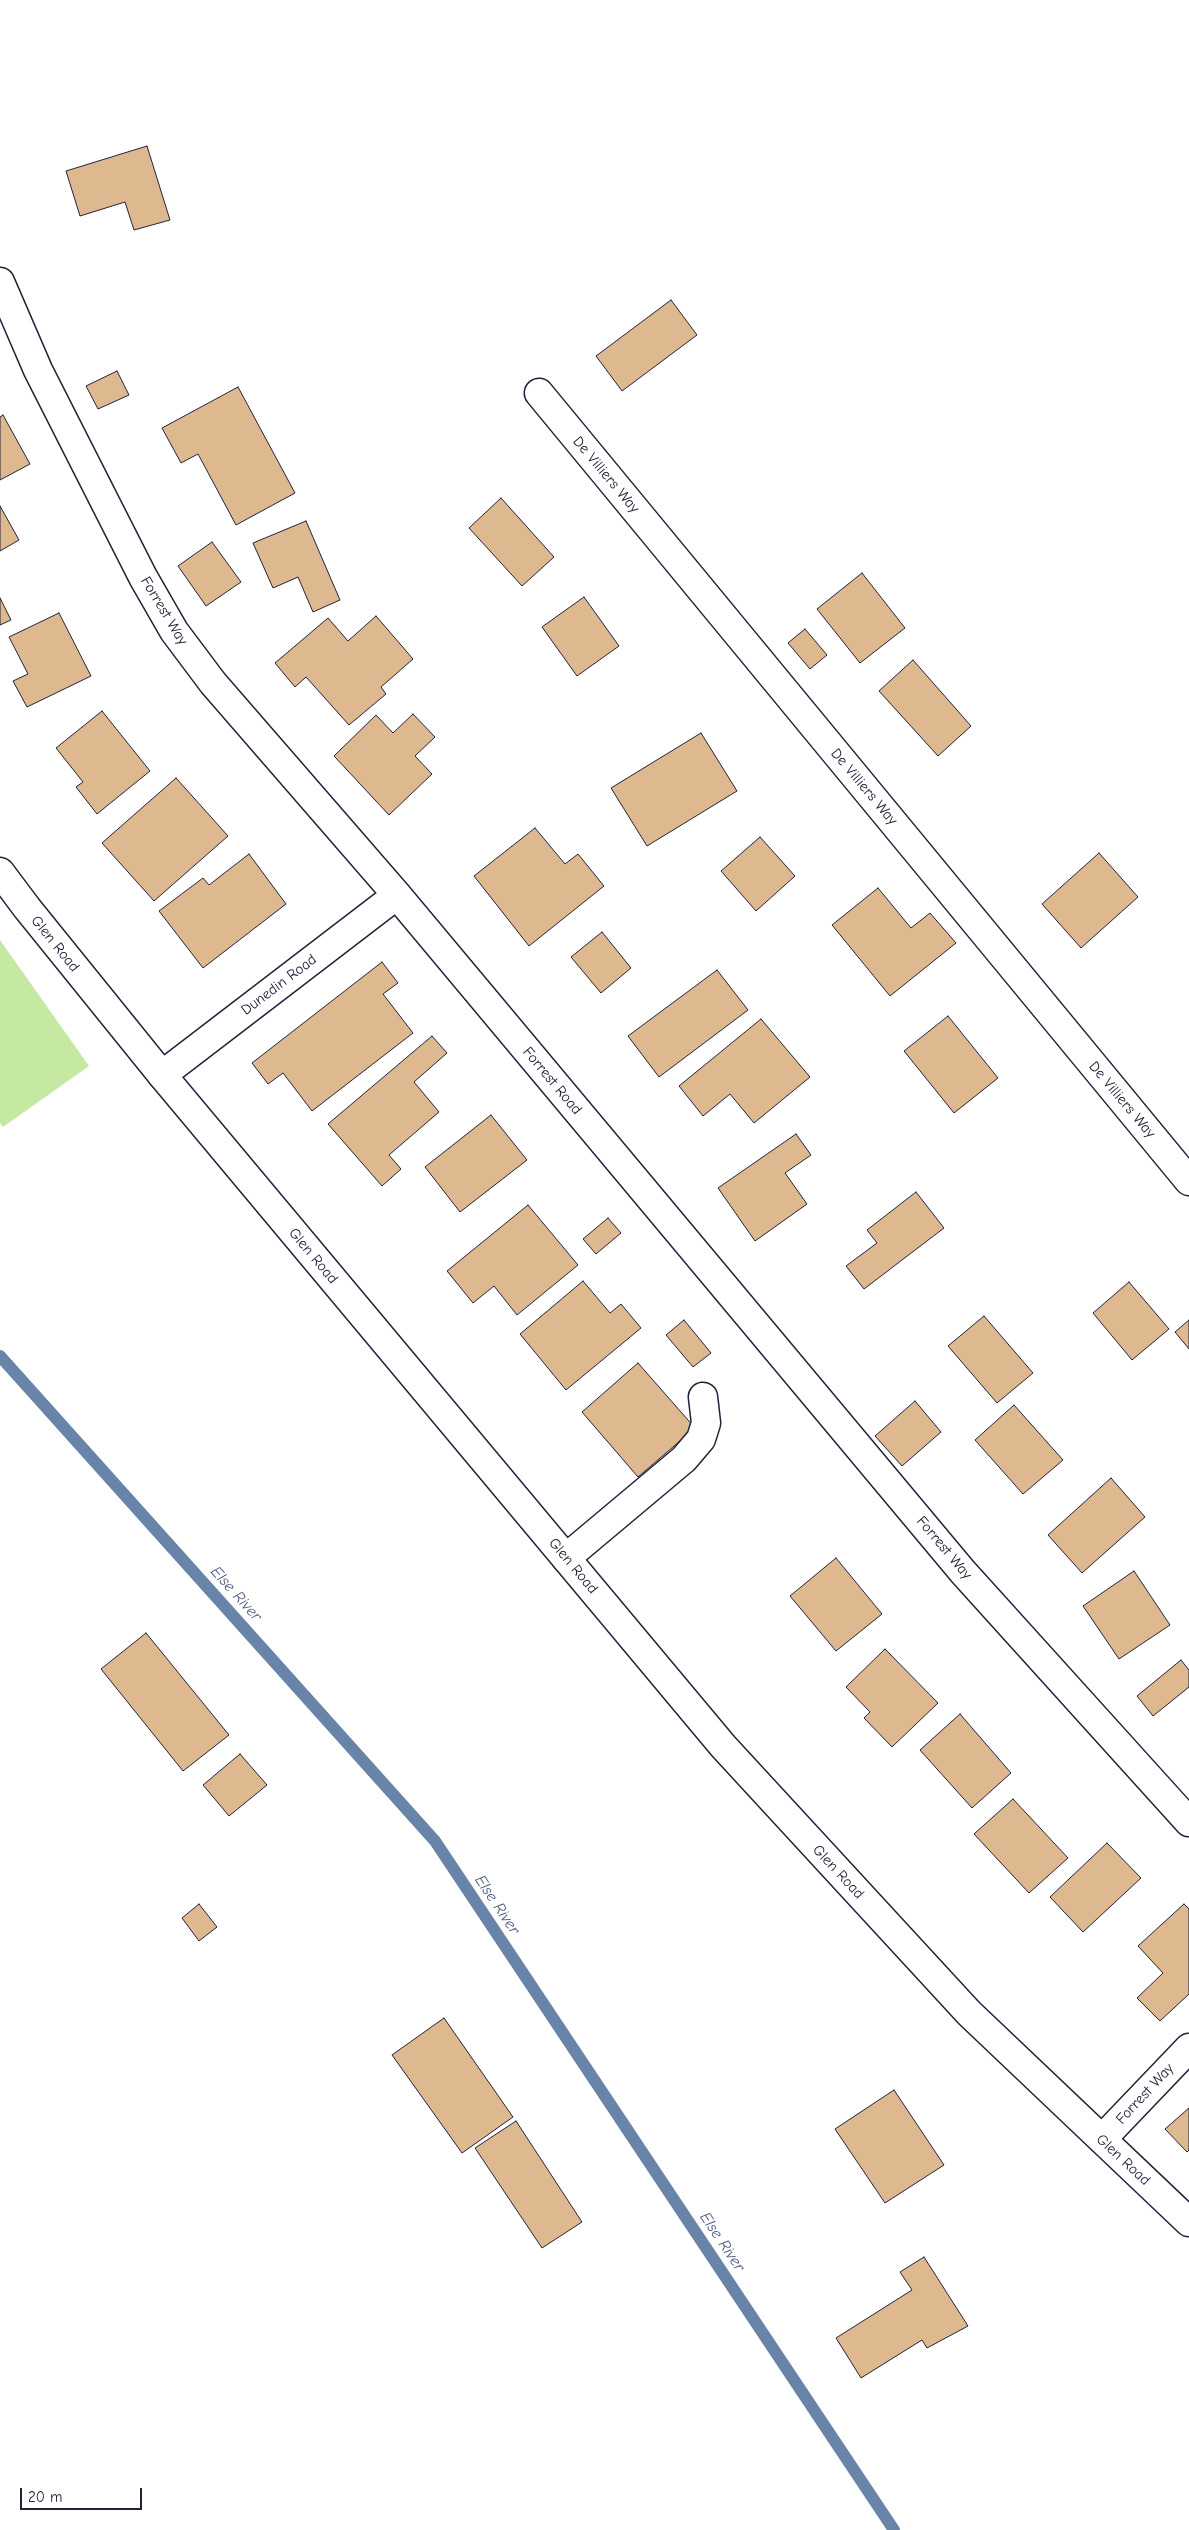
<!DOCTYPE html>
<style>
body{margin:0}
#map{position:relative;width:1189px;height:2530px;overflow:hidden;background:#fff;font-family:"Comic Neue",sans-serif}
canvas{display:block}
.scale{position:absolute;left:20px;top:2488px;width:122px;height:22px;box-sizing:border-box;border:2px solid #22223b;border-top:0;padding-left:6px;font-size:15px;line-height:18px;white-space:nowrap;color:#22223b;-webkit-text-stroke:4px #fff;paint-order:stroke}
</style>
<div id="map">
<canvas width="1189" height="2530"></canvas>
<div class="scale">20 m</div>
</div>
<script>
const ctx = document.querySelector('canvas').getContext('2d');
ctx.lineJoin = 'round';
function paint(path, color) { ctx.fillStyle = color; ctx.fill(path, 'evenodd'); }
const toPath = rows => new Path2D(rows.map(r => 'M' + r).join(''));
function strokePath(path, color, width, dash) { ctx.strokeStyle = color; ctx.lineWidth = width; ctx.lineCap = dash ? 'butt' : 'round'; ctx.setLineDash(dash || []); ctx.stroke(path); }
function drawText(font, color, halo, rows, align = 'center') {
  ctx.font = font + ' "Comic Neue",sans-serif'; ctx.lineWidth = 4.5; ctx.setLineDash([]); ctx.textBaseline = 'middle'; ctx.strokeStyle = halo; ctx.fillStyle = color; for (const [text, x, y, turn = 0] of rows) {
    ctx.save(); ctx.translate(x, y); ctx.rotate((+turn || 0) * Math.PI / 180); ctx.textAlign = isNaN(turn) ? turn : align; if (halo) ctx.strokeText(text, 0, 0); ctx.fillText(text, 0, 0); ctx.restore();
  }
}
paint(toPath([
 [0,940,89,1066,3,1127,0,1123]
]), '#c5e9a3');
strokePath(toPath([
 [0,1356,435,1841,894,2530]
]), '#6885a9', 12);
const building = toPath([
 [147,146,170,220,134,230,125,202,80,216,66,171,147,146],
 [671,300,697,335,622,391,596,356,671,300],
 [117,371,129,395,98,409,86,386,117,371],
 [238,387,295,493,236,525,198,454,181,463,162,428,238,387],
 [3,415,30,464,0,480,0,417,3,415],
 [501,498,554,557,522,586,469,528,501,498],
 [0,506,19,540,0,551,0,506],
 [306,521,340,600,313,612,298,577,273,588,253,543,306,521],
 [212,542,241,582,206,606,178,566,212,542],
 [862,573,905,628,860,663,817,609,862,573],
 [584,597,619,646,577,676,542,627,584,597],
 [0,598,11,620,0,625,0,598],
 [59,613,91,676,27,707,13,681,28,674,9,637,59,613],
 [376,616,413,659,381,687,386,694,349,725,306,677,295,687,275,663,328,618,348,641,376,616],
 [805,629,827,655,810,669,788,643,805,629],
 [913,660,971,726,938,756,879,691,913,660],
 [102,711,150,771,97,814,76,787,83,782,56,748,102,711],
 [413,714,435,737,415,756,432,774,389,815,334,756,376,715,393,733,413,714],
 [701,733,737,791,647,846,611,788,701,733],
 [176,778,228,836,154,901,102,843,176,778],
 [535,828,565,864,578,854,604,886,529,946,474,876,535,828],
 [760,837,795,876,756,911,721,871,760,837],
 [1099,853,1138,897,1081,948,1042,904,1099,853],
 [249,854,286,904,203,968,159,911,203,878,209,885,249,854],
 [878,888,911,928,930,913,956,943,890,996,832,925,878,888],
 [602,932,631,968,601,993,571,957,602,932],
 [382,962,398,983,383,994,413,1033,312,1111,283,1073,268,1084,252,1063,382,962],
 [717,970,748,1010,659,1077,628,1036,717,970],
 [948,1016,998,1078,954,1113,904,1051,948,1016],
 [761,1019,810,1077,754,1123,730,1094,703,1116,679,1086,761,1019],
 [432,1036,447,1053,414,1082,439,1112,389,1155,401,1169,382,1186,328,1124,432,1036],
 [491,1115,527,1160,460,1212,425,1167,491,1115],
 [796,1134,811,1155,785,1173,807,1204,755,1241,718,1188,796,1134],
 [916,1192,944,1228,864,1289,846,1266,877,1243,867,1230,916,1192],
 [528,1205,578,1265,517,1315,494,1286,473,1303,447,1271,528,1205],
 [608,1218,621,1233,596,1254,583,1239,608,1218],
 [583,1281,610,1313,621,1304,641,1328,566,1390,520,1334,583,1281],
 [1129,1282,1169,1329,1132,1360,1093,1313,1129,1282],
 [984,1316,1033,1373,997,1403,948,1346,984,1316],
 [684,1320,711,1353,693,1367,666,1335,684,1320],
 [1189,1320,1189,1349,1175,1332,1189,1320],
 [638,1363,695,1428,638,1477,582,1412,638,1363],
 [915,1401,941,1432,902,1466,875,1436,915,1401],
 [1014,1405,1063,1460,1023,1494,975,1440,1014,1405],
 [1111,1478,1145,1517,1082,1573,1048,1535,1111,1478],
 [836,1558,882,1614,836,1651,790,1596,836,1558],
 [1134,1571,1170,1625,1119,1659,1083,1606,1134,1571],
 [146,1633,229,1735,183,1771,101,1669,146,1633],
 [885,1649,938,1703,892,1747,864,1718,870,1712,846,1687,885,1649],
 [1181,1660,1189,1670,1189,1687,1153,1716,1137,1696,1181,1660],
 [960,1714,1011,1773,972,1808,920,1750,960,1714],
 [240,1754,267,1785,229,1816,203,1785,240,1754],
 [1013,1799,1068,1858,1029,1893,974,1834,1013,1799],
 [1107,1843,1141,1878,1083,1932,1050,1897,1107,1843],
 [199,1904,217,1927,199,1941,182,1918,199,1904],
 [1184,1904,1189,1909,1189,1994,1160,2021,1137,1998,1163,1973,1138,1946,1184,1904],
 [444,2018,513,2117,462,2153,392,2055,444,2018],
 [894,2090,944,2165,885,2203,835,2129,894,2090],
 [1189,2108,1189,2150,1187,2152,1165,2129,1189,2108],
 [516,2121,582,2222,542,2248,475,2148,516,2121],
 [924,2257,968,2326,927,2348,922,2340,861,2378,836,2338,912,2290,900,2272,924,2257]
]);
paint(building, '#deb98f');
strokePath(building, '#22223b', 1);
const minor = toPath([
 [0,282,38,370,143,577,174,631,213,683,397,895,963,1572,1189,1822],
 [539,393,1189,1181],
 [162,1075,397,895],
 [566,1558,684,1459,701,1439,706,1423,703,1397],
 [1102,2139,1189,2048]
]);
const tertiary = toPath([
 [0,872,27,908,162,1075,723,1746,969,2013,1189,2222]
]);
strokePath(minor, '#22223b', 31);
strokePath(tertiary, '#22223b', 31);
strokePath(minor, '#fff', 28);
strokePath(tertiary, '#fff', 28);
drawText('15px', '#22223b', '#fff', [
 ["De Villiers Way",606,475,50],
 ["Forrest Way",164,611,59],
 ["De Villiers Way",864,787,50],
 ["Glen Road",55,944,51],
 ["Dunedin Road",279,985,-37],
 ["Forrest Road",552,1081,50],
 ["De Villiers Way",1122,1100,50],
 ["Glen Road",313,1256,50],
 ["Forrest Way",944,1548,50],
 ["Glen Road",573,1566,50],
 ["Glen Road",838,1872,47],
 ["Forrest Way",1145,2094,-47],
 ["Glen Road",1123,2160,43]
]);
drawText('italic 16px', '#4b5c7b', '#fff', [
 ["Else River",236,1594,48],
 ["Else River",497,1905,56],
 ["Else River",722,2242,56]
]);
</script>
